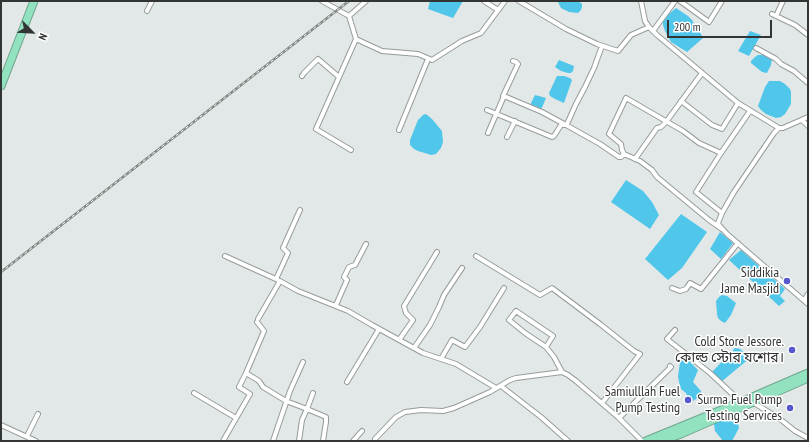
<!DOCTYPE html>
<meta charset="utf-8">
<style>
body{margin:0}
#map{position:relative;width:809px;height:442px;overflow:hidden;background:#e1e8e7;font-family:"PT Sans Narrow",sans-serif}
canvas{display:block}
.frame{position:absolute;inset:0;border:2px solid #323534;pointer-events:none}
.north{position:absolute;left:12px;top:12px;width:40px;height:40px;-webkit-text-stroke:3px #fff;paint-order:stroke;rotate:114deg;font-size:11px;font-weight:700;line-height:16px;text-align:center;color:#323534}
.north::after{content:'';display:block;margin:auto;width:14px;height:18px;background:#323534;clip-path:polygon(50% 0,100% 100%,50% 72%,0 100%)}
.scale{position:absolute;left:667px;top:20px;width:105px;height:18px;box-sizing:border-box;border:2px solid #323534;border-top:0;padding-left:5px;font-size:12px;line-height:14px;white-space:nowrap;color:#323534;-webkit-text-stroke:3px #fff;paint-order:stroke}
</style>
<div id="map">
<canvas width="809" height="442"></canvas>
<div class="frame"></div>
<div class="north">N</div>
<div class="scale">200 m</div>
</div>
<script>
const ctx = document.querySelector('canvas').getContext('2d');
ctx.lineJoin = 'round';
function paint(path, color) { ctx.fillStyle = color; ctx.fill(path, 'evenodd'); }
const toPath = rows => new Path2D(rows.map(r => 'M' + r).join(''));
function strokePath(path, color, width, dash) { ctx.strokeStyle = color; ctx.lineWidth = width; ctx.lineCap = dash ? 'butt' : 'round'; ctx.setLineDash(dash || []); ctx.stroke(path); }
function drawText(font, color, halo, rows, align = 'center') {
  ctx.font = font + ' "PT Sans Narrow","Noto Sans Bengali",sans-serif'; ctx.lineWidth = 3; ctx.setLineDash([]); ctx.textBaseline = 'middle'; ctx.strokeStyle = halo; ctx.fillStyle = color; for (const [text, x, y, turn = 0] of rows) {
    ctx.save(); ctx.translate(x, y); ctx.rotate((+turn || 0) * Math.PI / 180); ctx.textAlign = isNaN(turn) ? turn : align; if (halo) ctx.strokeText(text, 0, 0); ctx.fillText(text, 0, 0); ctx.restore();
  }
}
paint(toPath([
 [430,1,463,1,453,18,428,9],
 [558,1,578,1,582,4,582,7,581,10,578,13,569,12,561,8,558,2],
 [676,8,688,16,692,20,696,27,700,32,703,38,687,52,671,42,665,31,663,25,663,19],
 [750,31,761,35,749,56,738,51],
 [758,55,765,55,770,57,772,59,771,65,767,73,762,72,751,63,751,61,755,57],
 [559,60,574,66,573,71,571,73,568,73,561,71,555,67],
 [557,76,564,76,570,78,572,80,564,103,555,99,550,96,549,93],
 [769,81,780,81,785,84,790,89,791,92,791,104,785,114,781,117,776,118,766,114,761,110,758,106,765,87],
 [535,95,546,98,541,110,530,105],
 [426,114,432,119,442,131,443,142,441,148,436,154,431,155,418,151,414,149,410,145,410,140,418,120,423,115],
 [626,180,643,191,652,202,659,215,650,229,611,202],
 [681,214,707,232,682,268,668,280,645,259],
 [720,232,733,243,721,259,710,249],
 [741,250,785,289,780,296,785,301,779,306,729,260],
 [722,295,727,296,736,303,731,315,725,323,721,321,718,318,717,314,716,301,719,297],
 [735,348,740,349,745,353,750,358,721,382,712,372],
 [688,357,691,361,690,362,698,370,693,382,701,391,702,395,690,403,686,393,681,389,679,382,678,376,680,362,684,358],
 [729,415,738,423,739,428,732,441,723,441,715,431,714,424]
]), '#50c6ea');
const street = toPath([
 [322,1,349,16,356,39,382,51,418,54,432,60,462,41,481,33,505,1],
 [484,1,498,10],
 [519,1,566,29,597,44,618,51,631,35,649,27],
 [641,1,645,21,649,27,657,35,738,103,779,128],
 [680,1,709,22,722,1],
 [147,11,152,1],
 [772,14,795,25,808,35],
 [349,16,366,1],
 [776,16,783,1],
 [653,31,675,1],
 [756,48,776,59,781,64,794,71,808,83],
 [302,76,304,73,318,59,339,77],
 [503,96,518,64,516,62,513,61],
 [681,101,712,125,722,129,738,103],
 [487,110,552,137,554,136,561,125,566,125,600,144,619,157,621,157,624,154],
 [808,117,783,128,779,128,774,133,734,192,722,213,718,223,719,225,727,234,808,304],
 [802,120,808,126],
 [399,130,428,59],
 [488,133,504,96,542,112,566,125,567,124,576,104,585,87,594,68,602,46],
 [507,137,515,121],
 [351,150,316,129,356,39],
 [721,153,750,111],
 [635,159,657,128,661,127,666,122,702,73],
 [722,213,696,192,721,153,699,143,683,131,626,98,609,134,621,144,622,150,624,154,640,161,652,170,657,177,709,220,722,229],
 [225,256,278,280],
 [476,256,540,295,552,288,600,324,634,351,640,354,602,403],
 [276,279,288,253,283,248,300,210],
 [672,288,680,291,686,289,690,283,701,289,738,243],
 [808,301,805,299,808,294],
 [336,305,347,280,344,277,349,267,355,265,366,244],
 [258,319,280,281,298,291,348,311,372,325,423,353,456,364,496,388],
 [257,322,264,331,246,373,259,381,263,387,286,401,307,409,313,393],
 [675,330,667,339,710,373,741,402],
 [399,340,413,320,406,313,404,306,437,252],
 [546,347,553,336,516,311,509,320,525,333,546,347,554,357,562,372],
 [414,348,430,325,439,307,444,295,462,268],
 [441,359,452,340,465,347,480,327,504,288],
 [347,382,379,329],
 [501,386,541,417,568,441],
 [194,393,236,418],
 [754,403,780,419,795,431,808,438],
 [619,418,671,367,670,366],
 [1,425,36,441],
 [27,436,38,414],
 [375,439,396,417,405,412,421,410,443,411,454,408,490,392,510,380,516,378,562,372,568,375,576,381,619,418,642,441],
 [223,441,250,394,239,387,246,373],
 [273,441,290,391,303,362],
 [299,441,302,420,307,409,326,417,326,422,323,441],
 [353,441,362,431]
]);
const highway = toPath([
 [1,86,34,1],
 [646,441,741,402,808,373],
 [661,441,681,434,808,378]
]);
strokePath(street, '#969c9b', 6);
strokePath(highway, '#70a58e', 9);
strokePath(street, '#fff', 4);
strokePath(highway, '#92e2bf', 7);
const rail = toPath([
 [1,272,349,1]
]);
strokePath(rail, '#828786', 2.5);
strokePath(rail, '#fff', 1, [3]);
for (const [x, y, r, color] of [
 [787,281,4,"#5857ce"],
 [792,350,4,"#5857ce"],
 [688,400,4,"#5857ce"],
 [790,408,4,"#5857ce"]
]) { const dot = new Path2D(); dot.arc(x, y, r, 0, 2 * Math.PI); ctx.fillStyle = color; ctx.fill(dot); strokePath(dot, '#fff', 1.5); }
drawText('14px', '#323534', '#fff', [
 ["Siddikia",779,273],
 ["Jame Masjid",779,289],
 ["Cold Store Jessore.",784,342],
 ["কোল্ড স্টোর যশোর।",784,358],
 ["Samiulllah Fuel",680,392],
 ["Pump Testing",680,408],
 ["Surma Fuel Pump",782,400],
 ["Testing Services",782,416]
], 'right');
</script>
